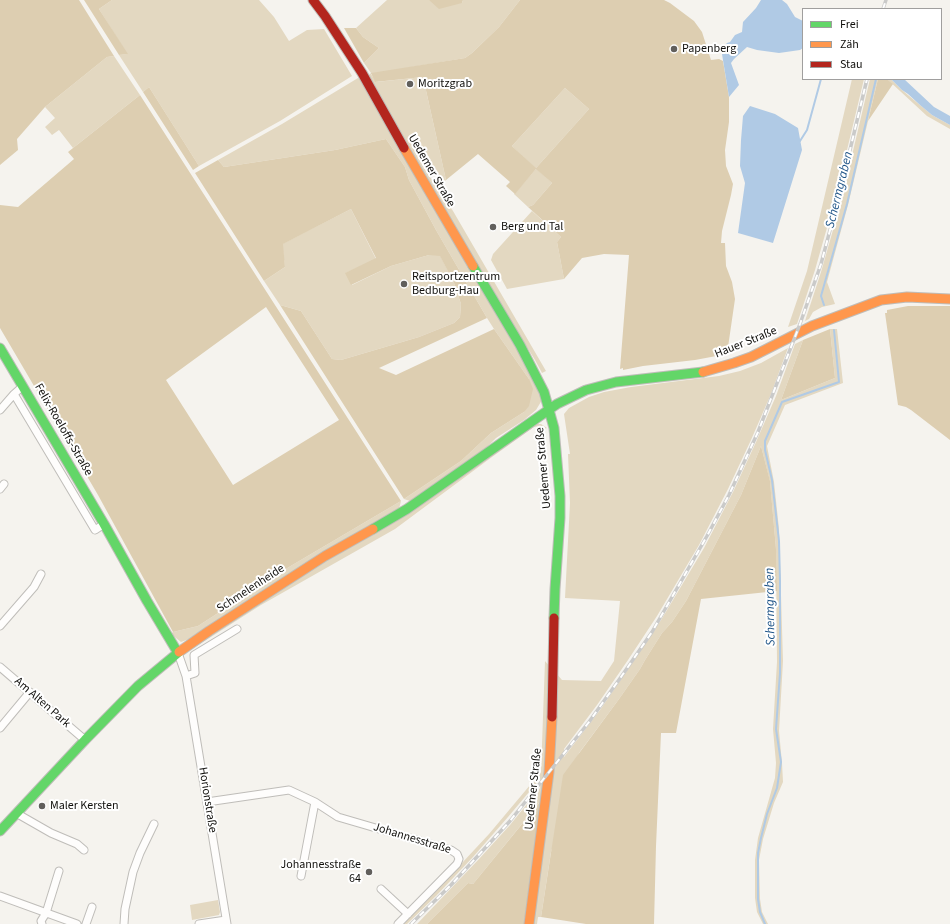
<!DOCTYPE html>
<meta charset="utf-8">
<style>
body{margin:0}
#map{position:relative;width:950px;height:924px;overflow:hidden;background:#f5f3ee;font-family:"Source Sans 3",sans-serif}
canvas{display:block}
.legend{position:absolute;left:802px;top:8px;width:140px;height:72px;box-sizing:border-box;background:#fff;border:1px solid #a09f9e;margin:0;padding:5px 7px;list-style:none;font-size:12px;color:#11100d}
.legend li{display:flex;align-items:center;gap:8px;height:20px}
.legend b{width:20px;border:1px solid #a09f9e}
</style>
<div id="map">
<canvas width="950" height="924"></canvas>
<ul class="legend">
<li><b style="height:5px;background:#63d668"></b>Frei</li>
<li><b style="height:5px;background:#ff974d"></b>Zäh</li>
<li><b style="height:5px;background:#b3261e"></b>Stau</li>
</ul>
</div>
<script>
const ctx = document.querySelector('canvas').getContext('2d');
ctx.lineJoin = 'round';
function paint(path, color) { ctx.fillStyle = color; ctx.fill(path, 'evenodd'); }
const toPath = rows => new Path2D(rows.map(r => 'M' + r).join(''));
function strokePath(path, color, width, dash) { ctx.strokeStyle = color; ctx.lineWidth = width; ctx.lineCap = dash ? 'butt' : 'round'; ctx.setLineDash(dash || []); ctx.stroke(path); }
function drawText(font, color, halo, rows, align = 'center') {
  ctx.font = font + ' "Source Sans 3",sans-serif'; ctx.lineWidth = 4; ctx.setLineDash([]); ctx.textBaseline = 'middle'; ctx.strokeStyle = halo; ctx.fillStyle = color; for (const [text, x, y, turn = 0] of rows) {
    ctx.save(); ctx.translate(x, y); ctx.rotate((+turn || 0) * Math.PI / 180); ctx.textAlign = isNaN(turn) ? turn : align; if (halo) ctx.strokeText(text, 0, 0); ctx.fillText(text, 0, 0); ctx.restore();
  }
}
paint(toPath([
 [112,0,259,0,274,17,289,41,307,30,324,29,352,76,280,121,199,166,149,87,143,92,119,55,127,54,99,9],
 [387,0,429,0,462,3,463,0,520,0,499,27,472,53,465,58,371,74,376,82,423,77,446,180,443,183,427,160,417,156,426,171,453,211,546,371,542,373,535,360,487,283,368,76,371,73,364,63,379,48,363,37,356,28],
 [114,56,140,95,73,148,59,130,52,135,45,127,55,118,45,107,107,57],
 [358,78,362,80,479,285,533,377,540,392,542,400,536,410,524,420,496,438,478,456,413,502,404,499,461,461,491,433,524,412,529,379,494,329,487,318,436,230,409,180,405,167,386,139,335,150,224,167,218,160,282,124],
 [852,79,864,79,836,196,815,270,797,324,788,327,807,271],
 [870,79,878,79,848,205,827,282,835,304,822,307,813,312,809,319,805,321,821,272,841,202],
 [887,79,891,79,902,90,932,115,950,125,950,129,927,116],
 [565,88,589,109,536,168,552,183,533,205,528,207,514,194,536,169,512,146],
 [351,209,376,259,346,273,352,285,391,266,429,255,440,255,454,283,461,304,460,317,454,323,419,337,341,360,332,359,301,311,280,305,264,281,285,267,282,244],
 [532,211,561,237,557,242,564,279,507,289,491,260,493,254],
 [830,329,837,329,843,383,785,405,767,446,774,482,779,529,783,661,779,731,782,763,783,782,774,803,763,839,759,860,760,899,762,912,768,924,763,924,757,912,755,898,755,860,758,838,775,778,776,763,773,729,777,662,776,549,770,482,761,446,741,495,686,601,672,622,662,633,645,660,640,669,619,699,579,753,551,852,541,917,538,917,537,924,534,924,556,673,562,680,601,681,614,661,620,601,565,598,570,503,568,454,570,454,564,414,569,408,589,397,604,392,631,387,719,376,740,371,761,363,788,348,771,394,751,440,728,489,699,545,657,616,628,660,597,705,564,749,564,757,600,710,632,663,661,620,704,548,733,492,756,442,776,396,795,344,803,340,781,400,835,378],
 [537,424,541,424,547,428,544,429,540,426,534,427,492,457,395,529,261,605,189,651,189,648],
 [401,501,399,509,249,601,189,639,181,642,171,634,173,632,198,626,289,567],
 [545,661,550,667,546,773,526,924,524,924,539,803,473,884,468,883,427,924,417,924,479,859,510,825,540,788,540,779,508,817,473,857,436,896,407,924,402,924,434,893,489,834,541,772],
 [218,900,220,912,219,915,192,920,190,905]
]), '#e3d8c1');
paint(toPath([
 [0,0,79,0,114,56,107,57,45,107,17,139,18,150,0,165],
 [84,0,112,0,99,9,128,54,119,55],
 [429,0,463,0,462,3,439,9],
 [520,0,664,0,670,3,694,21,702,32,711,60,719,59,723,61,729,97,729,122,725,150,726,166,733,184,731,195,722,231,721,243,725,243,726,266,732,282,735,299,727,354,695,360,643,366,623,370,623,368,620,369,629,255,604,254,582,258,564,279,557,242,561,237,528,207,533,205,552,183,536,169,515,194,506,186,510,182,478,154,446,180,423,77,375,82,371,73,465,58,472,53,499,27],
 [565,88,589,109,536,168,512,146],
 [344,28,356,28,363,37,379,48,364,63],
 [878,79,887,79,893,84,868,121],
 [149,87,175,128,199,166,193,170,143,92],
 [140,95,401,501,289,567,198,626,173,632,98,495,0,328,0,205,18,207,74,159,68,152],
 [266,307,339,420,233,485,166,380],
 [386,139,405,167,409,180,436,230,487,318,379,368,396,375,494,329,529,379,533,389,529,406,524,412,491,433,461,461,404,499,280,305,301,311,332,359,341,360,419,337,454,323,460,317,461,304,454,283,440,256,429,255,391,266,351,285,345,273,376,258,351,209,283,244,285,267,264,281,195,173,218,160,224,167,335,150],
 [908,306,950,306,950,440,911,410,906,407,898,405,885,313,887,313,887,310],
 [830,329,835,378,781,400,803,340],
 [761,446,770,481,776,549,777,591,701,599,676,733,661,733,656,846,654,924,586,924,541,917,563,775,619,699,640,669,645,660,662,633,672,622,686,601,741,495],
 [540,802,524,924,427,924,468,883,473,884]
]), '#ddceb1');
paint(toPath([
 [761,0,782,0,787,4,795,17,803,21,803,48,800,50,779,53,757,50,747,47,734,59,731,63,739,85,729,97,722,54,722,48,727,43,730,42,735,35,742,32,743,22,756,8],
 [891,79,904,79,934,107,950,116,950,125,932,115,920,105,908,94,902,90],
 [750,106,775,114,798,128,802,150,773,243,738,233,745,183,740,166,741,140,743,116]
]), '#b0cae5');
strokePath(toPath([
 [800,141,807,130,821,79],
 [824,305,821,296,847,204,876,79],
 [765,924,760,912,758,899,758,853,761,838,767,814,777,788,781,762,776,729,780,673,780,581,779,541,772,480,765,450,765,441,782,402,839,382,834,330]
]), '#b0cae5', 2);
const street = toPath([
 [14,394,95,530,104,524],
 [0,410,14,394,23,386],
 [0,489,4,484],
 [0,626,34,587,41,574],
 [178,653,186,676,227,924],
 [0,667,85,740],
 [186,676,195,673,194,655,237,629],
 [0,728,30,692],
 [207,802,289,790,315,802,338,817,451,850,457,854,459,859,457,864,398,924],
 [16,813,51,833,77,844,84,850],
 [301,876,315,802],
 [381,889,408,914],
 [0,896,77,924],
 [42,924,41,921,46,913,59,871],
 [86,924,92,907],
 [124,924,125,909,133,872,140,853,154,824],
 [199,924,226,920]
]);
const fast = toPath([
 [473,266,520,345,544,392,554,428,560,496,560,518,555,589,554,618],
 [0,348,104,524,147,601,178,653],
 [373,529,407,509,557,404,586,390,616,382,703,372],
 [0,831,85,740,138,686,179,652]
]);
const slow = toPath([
 [404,148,473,266],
 [703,372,734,363,751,357,812,326,881,300,907,297,950,299],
 [179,652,209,631,325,556,373,529],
 [529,924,549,772,552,717]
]);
const jam = toPath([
 [313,0,325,16,362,73,404,148],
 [552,717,554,618]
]);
strokePath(street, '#bfbdb9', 9);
strokePath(fast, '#bfbdb9', 11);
strokePath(slow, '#bfbdb9', 11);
strokePath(jam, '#bfbdb9', 11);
strokePath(street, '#fefdfc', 7);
strokePath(fast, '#63d668', 9);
strokePath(slow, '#ff974d', 9);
strokePath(jam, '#b3261e', 9);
const rail = toPath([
 [883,9,886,0],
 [411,924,451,885,510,821,589,722,621,677,652,632,707,536,729,495,758,432,800,324,821,264,838,200,867,79]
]);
strokePath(rail, '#cacac9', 3.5);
strokePath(rail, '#fff', 2, [6]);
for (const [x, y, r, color] of [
 [674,49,4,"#615f5c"],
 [410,84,4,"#615f5c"],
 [493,227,4,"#615f5c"],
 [404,284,4,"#615f5c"],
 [42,806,4,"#615f5c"],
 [369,872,4,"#615f5c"]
]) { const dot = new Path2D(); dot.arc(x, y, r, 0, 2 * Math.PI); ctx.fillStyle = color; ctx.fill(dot); strokePath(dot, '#fff', 1.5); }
drawText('12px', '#11100d', '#fff', [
 ["Papenberg",682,49],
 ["Moritzgrab",418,84],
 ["Berg und Tal",501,227],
 ["Reitsportzentrum",412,277],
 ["Bedburg-Hau",412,291],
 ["Maler Kersten",50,806],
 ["Johannesstraße",361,865,"right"],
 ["64",361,879,"right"]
], 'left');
drawText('12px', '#11100d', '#fff', [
 ["Uedemer Straße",431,171,60],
 ["Hauer Straße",746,343,-22],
 ["Felix-Roeloffs-Straße",63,430,60],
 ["Uedemer Straße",544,468,-95],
 ["Schmelenheide",251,589,-33],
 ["Am Alten Park",42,703,41],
 ["Uedemer Straße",534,789,-84],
 ["Horionstraße",207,800,81],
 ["Johannesstraße",412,839,17]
]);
drawText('italic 13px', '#1d5387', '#fff', [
 ["Schermgraben",840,190,-76],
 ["Schermgraben",771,607,-91]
]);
</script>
